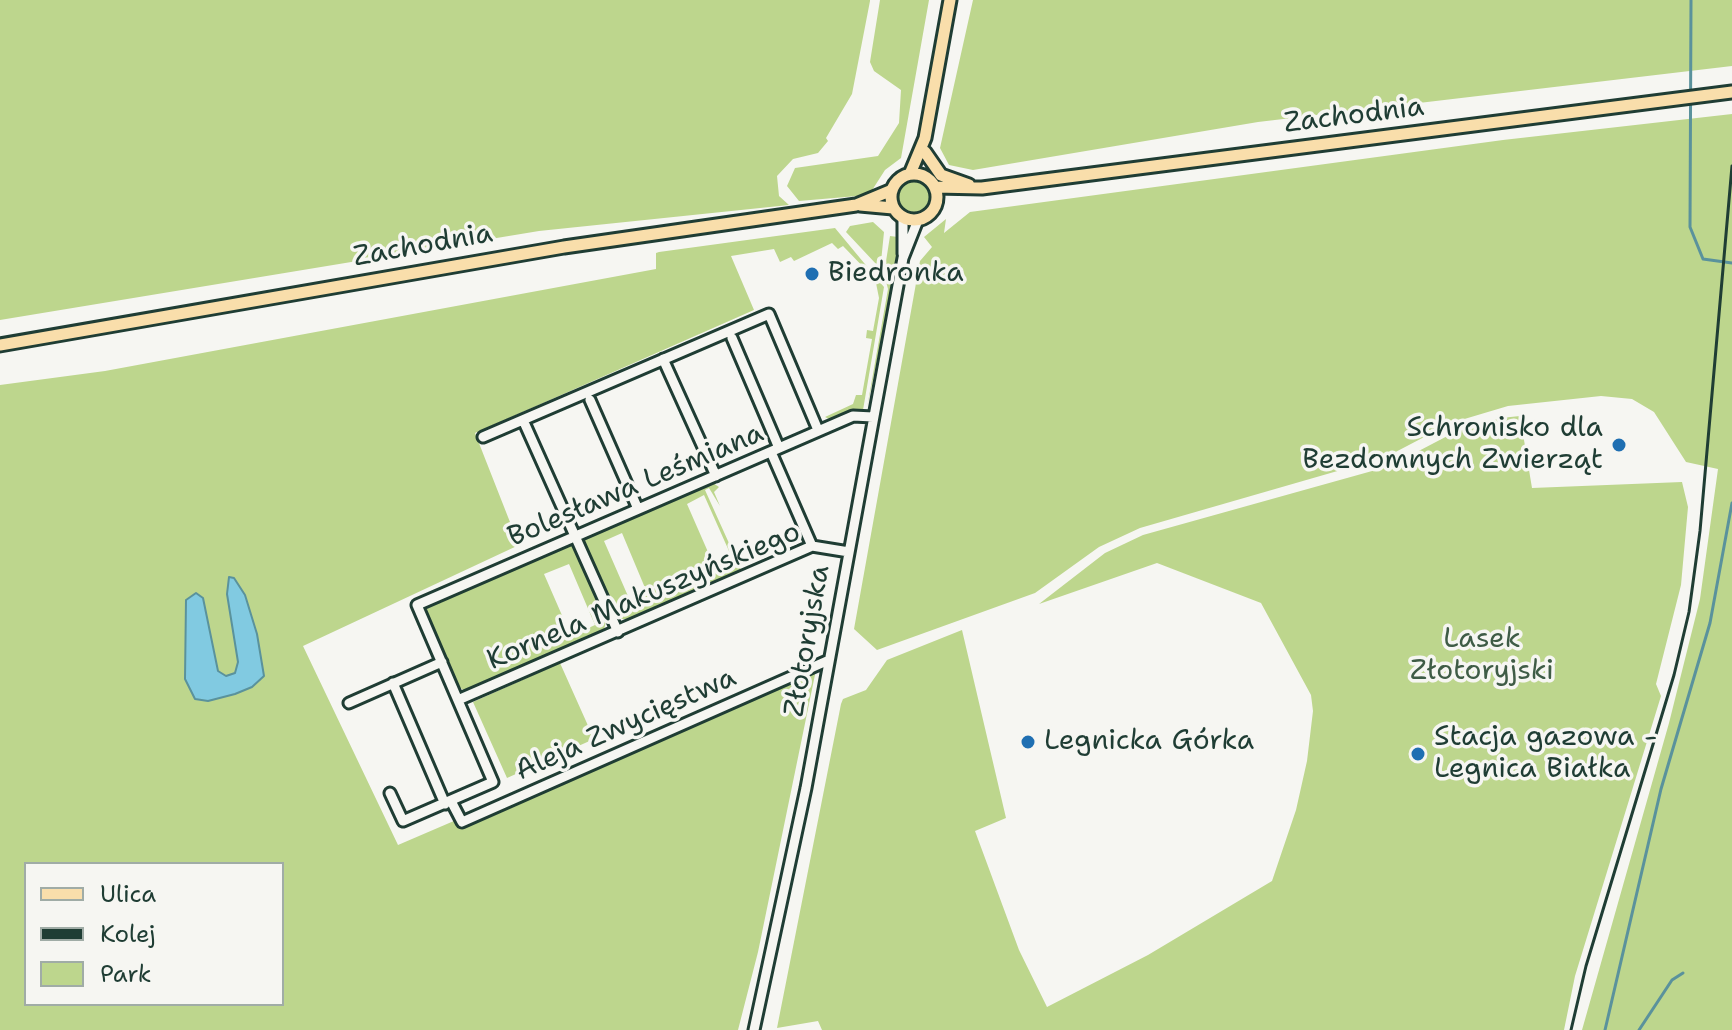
<!DOCTYPE html>
<meta charset="utf-8">
<style>
body{margin:0}
#map{position:relative;width:1732px;height:1030px;overflow:hidden;background:#f6f6f2;font-family:"Shantell Sans",sans-serif}
canvas{display:block}
.legend{position:absolute;left:24px;top:862px;width:260px;height:144px;box-sizing:border-box;background:#f6f6f2;border:2px solid #a0aca6;margin:0;padding:10px 14px;list-style:none;font-size:24px;color:#1f3d34}
.legend li{display:flex;align-items:center;gap:16px;height:40px}
.legend b{width:40px;border:2px solid #a0aca6}
</style>
<div id="map">
<canvas width="1732" height="1030"></canvas>
<ul class="legend">
<li><b style="height:10px;background:#f9deab"></b>Ulica</li>
<li><b style="height:10px;background:#1f3d34"></b>Kolej</li>
<li><b style="height:22px;background:#bdd68d"></b>Park</li>
</ul>
</div>
<script>
const ctx = document.querySelector('canvas').getContext('2d');
ctx.lineJoin = 'round';
function paint(path, color) { ctx.fillStyle = color; ctx.fill(path, 'evenodd'); }
const toPath = rows => new Path2D(rows.map(r => 'M' + r).join(''));
function strokePath(path, color, width, dash) { ctx.strokeStyle = color; ctx.lineWidth = width; ctx.lineCap = dash ? 'butt' : 'round'; ctx.setLineDash(dash || []); ctx.stroke(path); }
function drawText(font, color, halo, rows, align = 'center') {
  ctx.font = font + ' "Shantell Sans",sans-serif'; ctx.lineWidth = 7; ctx.setLineDash([]); ctx.textBaseline = 'middle'; ctx.strokeStyle = halo; ctx.fillStyle = color; for (const [text, x, y, turn = 0] of rows) {
    ctx.save(); ctx.translate(x, y); ctx.rotate((+turn || 0) * Math.PI / 180); ctx.textAlign = isNaN(turn) ? turn : align; if (halo) ctx.strokeText(text, 0, 0); ctx.fillText(text, 0, 0); ctx.restore();
  }
}
paint(toPath([
 [0,0,870,0,870,1,852,94,826,138,828,141,818,153,793,159,777,176,779,196,789,205,539,231,0,320],
 [880,0,929,0,901,158,885,170,869,195,799,201,787,186,795,168,878,156,899,123,901,90,874,71,870,62],
 [973,0,1732,0,1732,66,1258,122,973,170,949,165,940,148],
 [1732,114,1732,1030,1582,1030,1669,723,1700,599,1718,469,1686,462,1654,412,1632,399,1601,396,1508,406,1451,423,1386,457,1140,528,1099,547,1035,593,877,650,854,629,920,261,932,247,924,237,946,219,944,233,970,212,1503,140],
 '898 197a16 16 0 1 1 32 0a16 16 0 1 1-32 0Z',
 [873,222,884,232,881,262,877,265,846,232,850,226],
 [835,228,884,287,863,410,851,410,831,420,825,417,853,404,856,395,862,395,872,339,866,338,867,330,873,331,879,298,876,283,870,274,843,246,838,249,832,243,794,261,791,257,780,262,774,249,731,256,754,310,475,433,519,545,303,646,398,845,817,665,758,952,738,1030,0,1030,0,385,105,371,656,269,656,253,659,252],
 [229,577,234,578,252,687,209,701,185,678,186,600,203,599,218,671,226,676,235,673,238,662,227,594],
 [26,864,282,864,282,1004,26,1004],
 [890,236,898,237,894,279,867,408,888,289,884,274],
 [1520,416,1532,488,1682,482,1688,507,1681,585,1656,684,1661,696,1575,976,1564,1030,822,1030,818,1021,777,1028,841,704,843,699,866,690,887,660,962,630,1006,818,975,831,1019,950,1047,1007,1148,955,1272,881,1296,810,1307,761,1313,711,1311,695,1261,603,1157,563,1039,604,1105,553,1143,535,1390,466,1455,432,1501,418],
 [710,481,719,487,714,492,720,506,709,488,705,490,742,572,633,619,614,619,581,544,587,536],
 [704,495,733,560,715,568,687,504],
 [622,533,648,595,631,603,604,541],
 [572,544,606,621,604,630,465,691,459,687,425,611,428,606],
 [569,564,595,625,571,636,544,574],
 [560,663,594,739,507,778,473,702]
]), '#bdd68d');
const water = toPath([
 [229,577,234,578,245,595,257,634,264,676,252,687,235,694,208,701,195,699,185,679,186,600,196,593,203,598,218,671,226,676,235,673,238,662,227,594,229,577]
]);
paint(water, '#81cae1');
strokePath(water, '#5a929c', 2);
strokePath(toPath([
 [1691,0,1690,227,1703,259,1732,263],
 [1605,1030,1661,789,1710,623,1732,503],
 [1639,1030,1672,980,1683,973]
]), '#5a929c', 3);
const minor = toPath([
 [903,254,903,218],
 [732,338,779,448],
 [663,359,716,476],
 [590,400,638,509],
 [523,420,618,632],
 [483,437,769,314,818,430],
 [771,452,812,546],
 [393,683,445,804],
 [458,700,812,546,849,552],
 [349,703,442,662],
 [390,793,403,821,493,782,417,605,853,416,873,417],
 [451,801,462,822,829,660],
 [754,1030,806,788,903,258,918,220]
]);
const major = toPath([
 [925,152,941,175,969,185],
 '891 197a23 23 0 1 1 46 0a23 23 0 1 1-46 0Z',
 [910,174,925,138,950,0],
 [935,187,982,188,1732,92],
 [860,205,893,208],
 [0,345,564,247,856,205,892,190]
]);
strokePath(minor, '#1f3d34', 15);
strokePath(major, '#1f3d34', 17);
strokePath(minor, '#f6f6f2', 9);
strokePath(major, '#f9deab', 11);
strokePath(toPath([
 [1571,1030,1586,966,1674,675,1689,612,1700,531,1732,166]
]), '#1f3d34', 3);
for (const [x, y, r, color] of [
 [812,274,8,"#1f6fb2"],
 [1619,445,8,"#1f6fb2"],
 [1028,742,8,"#1f6fb2"],
 [1418,754,8,"#1f6fb2"]
]) { const dot = new Path2D(); dot.arc(x, y, r, 0, 2 * Math.PI); ctx.fillStyle = color; ctx.fill(dot); strokePath(dot, '#f6f6f2', 3); }
drawText('28px', '#1f3d34', '#f6f6f2', [
 ["Zachodnia",1354,116,-7],
 ["Zachodnia",423,246,-10],
 ["Bolesława Leśmiana",636,486,-23],
 ["Kornela Makuszyńskiego",644,597,-23],
 ["Złotoryjska",808,641,-80],
 ["Aleja Zwycięstwa",626,725,-24]
]);
drawText('28px', '#1f3d34', '#f6f6f2', [
 ["Biedronka",828,274],
 ["Schronisko dla",1603,429,"right"],
 ["Bezdomnych Zwierząt",1603,461,"right"],
 ["Stacja gazowa -",1434,738],
 ["Legnica Białka",1434,770],
 ["Legnicka Górka",1044,742]
], 'left');
drawText('28px', '#3f5c46', '#f6f6f2', [
 ["Lasek",1482,640],
 ["Złotoryjski",1482,672]
]);
</script>
